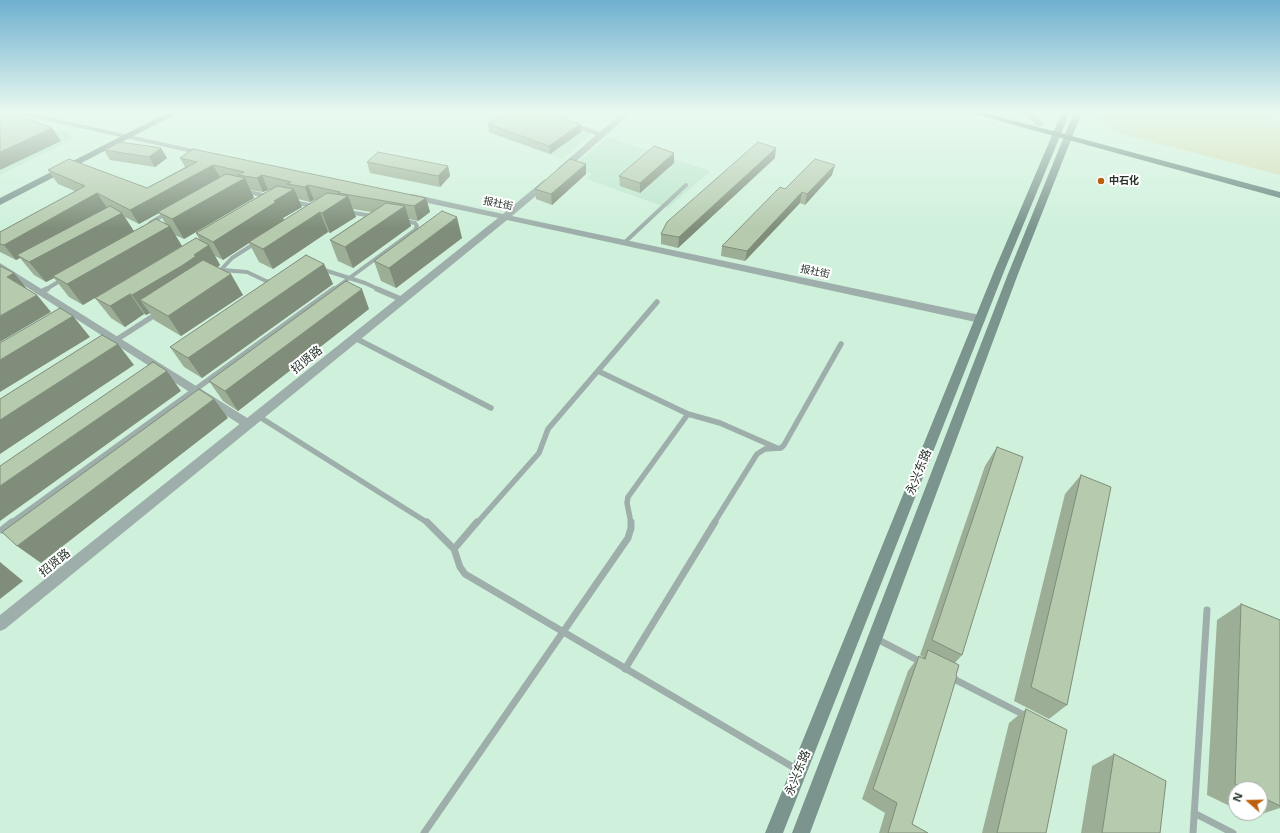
<!DOCTYPE html>
<meta charset="utf-8">
<style>
body{margin:0}
#map{position:relative;width:1280px;height:833px;overflow:hidden;background:#cff1db;font-family:"Open Sans",sans-serif}
canvas{display:block}
.north{position:absolute;left:1228px;top:781px;width:40px;height:40px;box-sizing:border-box;background:#fff;border:1px solid #a9adaa;border-radius:50%;rotate:290deg;font-size:11px;font-weight:700;line-height:16px;text-align:center;color:#27332b}
.north::after{content:'';display:block;margin:auto;width:14px;height:18px;background:#bc5f0e;clip-path:polygon(50% 0,100% 100%,50% 72%,0 100%)}
</style>
<div id="map">
<canvas width="1280" height="833"></canvas>
<div class="north">N</div>
</div>
<script>
const ctx = document.querySelector('canvas').getContext('2d');
ctx.lineJoin = 'round';
function paint(path, color) { ctx.fillStyle = color; ctx.fill(path, 'evenodd'); }
const toPath = rows => new Path2D(rows.map(r => 'M' + r).join(''));
function strokePath(path, color, width, dash) { ctx.strokeStyle = color; ctx.lineWidth = width; ctx.lineCap = dash ? 'butt' : 'round'; ctx.setLineDash(dash || []); ctx.stroke(path); }
function drawText(font, color, halo, rows, align = 'center') {
  ctx.font = font + ' "Open Sans","Noto Sans SC",sans-serif'; ctx.lineWidth = 4; ctx.setLineDash([]); ctx.textBaseline = 'middle'; ctx.strokeStyle = halo; ctx.fillStyle = color; for (const [text, x, y, turn = 0] of rows) {
    ctx.save(); ctx.translate(x, y); ctx.rotate((+turn || 0) * Math.PI / 180); ctx.textAlign = isNaN(turn) ? turn : align; if (halo) ctx.strokeText(text, 0, 0); ctx.fillText(text, 0, 0); ctx.restore();
  }
}
paint(toPath([
 [516,112,532,112,593,133,562,159,485,132],
 [0,119,70,133,72,140,0,175],
 [608,137,710,171,668,208,586,179,592,174,572,167]
]), '#bde6cc');
paint(toPath([
 [1098,112,1265,112,1280,123,1280,175,1121,134,1104,126,1098,121,1097,118]
]), '#d4dbb0');
strokePath(toPath([
 [574,125,602,135],
 [244,191,267,196],
 [293,202,314,206],
 [348,212,373,216],
 [150,223,167,213],
 [624,243,686,185],
 [321,269,365,283,380,290],
 [222,270,247,272,266,281,273,282],
 [217,274,232,258,257,242],
 [45,290,63,279],
 [333,290,415,230,417,226,415,223,404,221]
]), '#9eafab', 4);
strokePath(toPath([
 [377,289,403,300],
 [41,292,47,289],
 [355,338,491,408],
 [116,340,158,313],
 [598,371,688,414,720,423,777,448],
 [258,416,428,523],
 [11,523,334,289],
 [477,523,539,453,548,429,657,302],
 [631,523,627,503,628,497,688,414],
 [714,523,757,454,765,449,781,448,784,445,841,344]
]), '#9eafab', 5.5);
strokePath(toPath([
 [427,522,454,549,460,567,465,574,798,770],
 [2,530,12,522],
 [454,549,477,522],
 [875,638,923,663],
 [625,669,715,522],
 [950,677,1028,717],
 [1194,813,1233,833],
 [424,833,628,538,631,528,631,522],
 [1193,833,1207,610]
]), '#9eafab', 7);
paint(toPath([
 [1024,112,1032,112,1044,124,1040,126,1037,126,1024,112],
 [0,263,252,421,254,424,252,427,248,428,244,427,0,270,0,263]
]), '#9eafab');
paint(toPath([
 [8,112,25,112,206,152,210,154,206,156,8,112],
 [623,112,632,112,564,172,558,172,557,170,558,168,623,112],
 [547,179,550,180,551,182,550,184,512,216,980,315,984,316,985,319,984,322,980,323,507,220,5,629,0,631,0,615,498,218,409,199,408,197,409,195,412,194,503,214,544,180,547,179]
]), '#9eafab');
paint(toPath([
 [169,112,180,112,0,205,0,198,169,112],
 [1062,112,1070,112,1005,269,783,833,765,833,995,269,1062,112],
 [1074,112,1082,112,1018,274,810,833,792,833,1008,274,1074,112]
]), '#7b948e');
paint(toPath([
 [967,112,982,112,1280,192,1280,198,967,112]
]), '#618179');
paint(toPath([
 [488,124,580,124,581,132,550,154,489,132],
 [161,148,167,158,155,167,110,160,104,150],
 [180,158,426,198,430,212,418,221,409,219,411,226,353,268,338,261,330,240,371,212,353,209,356,217,330,233,328,232,273,269,259,262,249,243,223,260,215,256,220,265,218,267,243,295,181,336,154,320,150,313,146,315,144,314,125,327,111,318,95,298,200,241,196,233,270,190,268,190,263,192,250,190,254,198,184,239,175,235,182,246,83,305,69,297,54,278,46,282,34,275,20,258,16,260,0,252,0,232,75,191,58,184,48,170,147,188,185,167],
 [298,199,310,202,314,200,316,200,284,220,283,218,302,207],
 [159,213,165,223,134,231,125,217,139,224],
 [775,158,678,248,661,244,661,234],
 [367,162,448,166,450,176,440,187,370,173],
 [674,163,640,193,620,186,619,176],
 [586,164,586,174,552,205,536,199,535,189],
 [832,175,805,205,800,203,745,261,721,256,722,246,785,189],
 [462,238,396,288,381,281,374,261],
 [324,264,333,284,202,378,184,367,170,347],
 [369,309,238,411,223,401,209,381],
 [997,447,962,655,955,663,912,824,928,833,879,833,885,813,862,799,908,671,919,656,922,658,923,657,920,655,985,466],
 [1081,475,1067,705,1049,719,1014,701,1065,494],
 [1241,604,1280,620,1280,808,1252,817,1244,813,1260,813,1260,789,1236,789,1236,809,1207,795,1217,620],
 [1026,709,1046,833,982,833,1009,723],
 [1114,754,1160,833,1081,833,1092,766]
]), '#9dae96');
paint(toPath([
 [580,124,581,132,550,154,549,146],
 [52,128,61,141,0,170,0,152],
 [161,148,167,158,155,167,149,157],
 [776,148,775,158,678,248,679,237],
 [674,153,674,163,640,193,640,183],
 [586,164,586,174,552,205,551,194],
 [213,165,221,179,158,212,159,213,139,224,130,210],
 [835,165,832,175,805,205,807,194],
 [448,166,450,176,440,187,438,176],
 [262,175,268,190,263,192,257,178],
 [245,178,254,198,184,239,172,219],
 [308,185,314,200,310,202,305,187],
 [294,189,302,207,283,218,284,220,223,260,213,242,274,201],
 [802,192,800,203,745,261,747,251],
 [97,193,107,208,17,255,20,258,16,260,4,245],
 [348,196,356,217,330,233,322,213],
 [426,198,430,212,418,221,414,206],
 [405,206,411,226,353,268,345,247],
 [320,212,328,232,273,269,263,249],
 [122,213,135,233,53,276,54,278,46,282,29,262],
 [457,217,462,238,396,288,389,268],
 [170,226,182,246,83,305,67,284],
 [209,245,220,265,207,275,140,300,150,313,146,315,132,295],
 [324,264,333,284,202,378,188,358],
 [14,273,28,290,7,277],
 [231,274,243,295,181,336,168,316],
 [362,289,369,309,238,411,225,391],
 [130,294,144,314,125,327,110,306],
 [37,295,51,312,0,342,0,316],
 [73,316,90,337,0,392,0,360],
 [118,344,134,365,0,454,0,420],
 [167,371,181,391,0,521,0,486],
 [214,399,228,418,41,563,17,546],
 [0,562,23,581,0,599]
]), '#7f8d7a');
const building = toPath([
 [0,112,6,112,19,115,52,128,0,152,0,112],
 [506,112,549,112,580,124,549,146,488,124,506,112],
 [120,142,161,148,149,157,104,150,120,142],
 [758,142,776,148,679,237,661,234,667,222,758,142],
 [654,146,674,153,640,183,619,176,654,146],
 [193,149,426,198,414,206,338,193,340,192,308,185,305,187,287,184,291,182,262,175,257,178,238,175,244,172,213,165,130,210,97,193,4,245,0,244,0,232,85,186,48,170,69,159,147,188,197,162,180,158,193,149],
 [378,152,448,166,438,176,367,162,378,152],
 [570,159,586,164,551,194,535,189,570,159],
 [815,159,835,165,807,194,802,192,747,251,722,246,780,187,785,189,815,159],
 [226,174,245,178,172,219,158,212,226,174],
 [277,186,294,189,274,201,276,202,213,242,196,233,277,186],
 [327,193,348,196,322,213,320,212,263,249,249,242,327,193],
 [386,203,405,206,345,247,330,240,386,203],
 [110,206,122,213,29,262,17,255,110,206],
 [442,211,457,217,389,268,374,261,442,211],
 [156,219,170,226,67,284,53,276,156,219],
 [196,238,209,245,194,255,196,256,183,265,132,295,130,294,110,306,95,298,196,238],
 [306,255,324,264,188,358,170,347,306,255],
 [203,260,231,274,168,316,140,300,203,260],
 [0,266,14,273,7,277,37,295,0,316,0,266],
 [346,281,362,289,225,391,209,381,346,281],
 [60,308,73,316,0,360,0,343,60,308],
 [102,335,118,344,0,420,0,399,102,335],
 [153,362,167,371,0,486,0,466,153,362],
 [199,389,214,399,17,546,2,532,199,389],
 [997,447,1023,457,962,655,932,640,997,447],
 [1081,475,1111,487,1067,705,1031,687,1081,475],
 [1241,604,1280,620,1280,806,1260,796,1260,789,1245,789,1235,784,1241,604],
 [928,650,959,665,956,675,957,676,912,824,928,833,888,833,897,803,873,789,919,656,925,659,928,650],
 [1026,709,1067,730,1046,833,997,833,1026,709],
 [1114,754,1166,781,1160,833,1102,833,1114,754]
]);
paint(building, '#b6caae');
strokePath(building, '#7f8d7a', 1);
const sky = ctx.createLinearGradient(0, 0, 0, 229);
sky.addColorStop(0, '#6fb0d0');
sky.addColorStop(0.49, '#e9f9ef');
sky.addColorStop(1, '#e9f9ef00');
ctx.fillStyle = sky;
ctx.fillRect(0, 0, 1280, 229);
for (const [x, y, r, color] of [
 [1101,181,4,"#bc5f0e"]
]) { const dot = new Path2D(); dot.arc(x, y, r, 0, 2 * Math.PI); ctx.fillStyle = color; ctx.fill(dot); strokePath(dot, '#fff', 1.5); }
drawText('bold 10px', '#27332b', '#fff', [
 ["中石化",1109,181]
], 'left');
drawText('10px', '#27332b', '#fff', [
 ["报社街",498,204,12],
 ["报社街",815,272,12]
]);
drawText('12px', '#27332b', '#fff', [
 ["招贤路",307,360,-39],
 ["永兴东路",919,472,-68],
 ["招贤路",55,563,-39],
 ["永兴东路",798,773,-68]
]);
</script>
